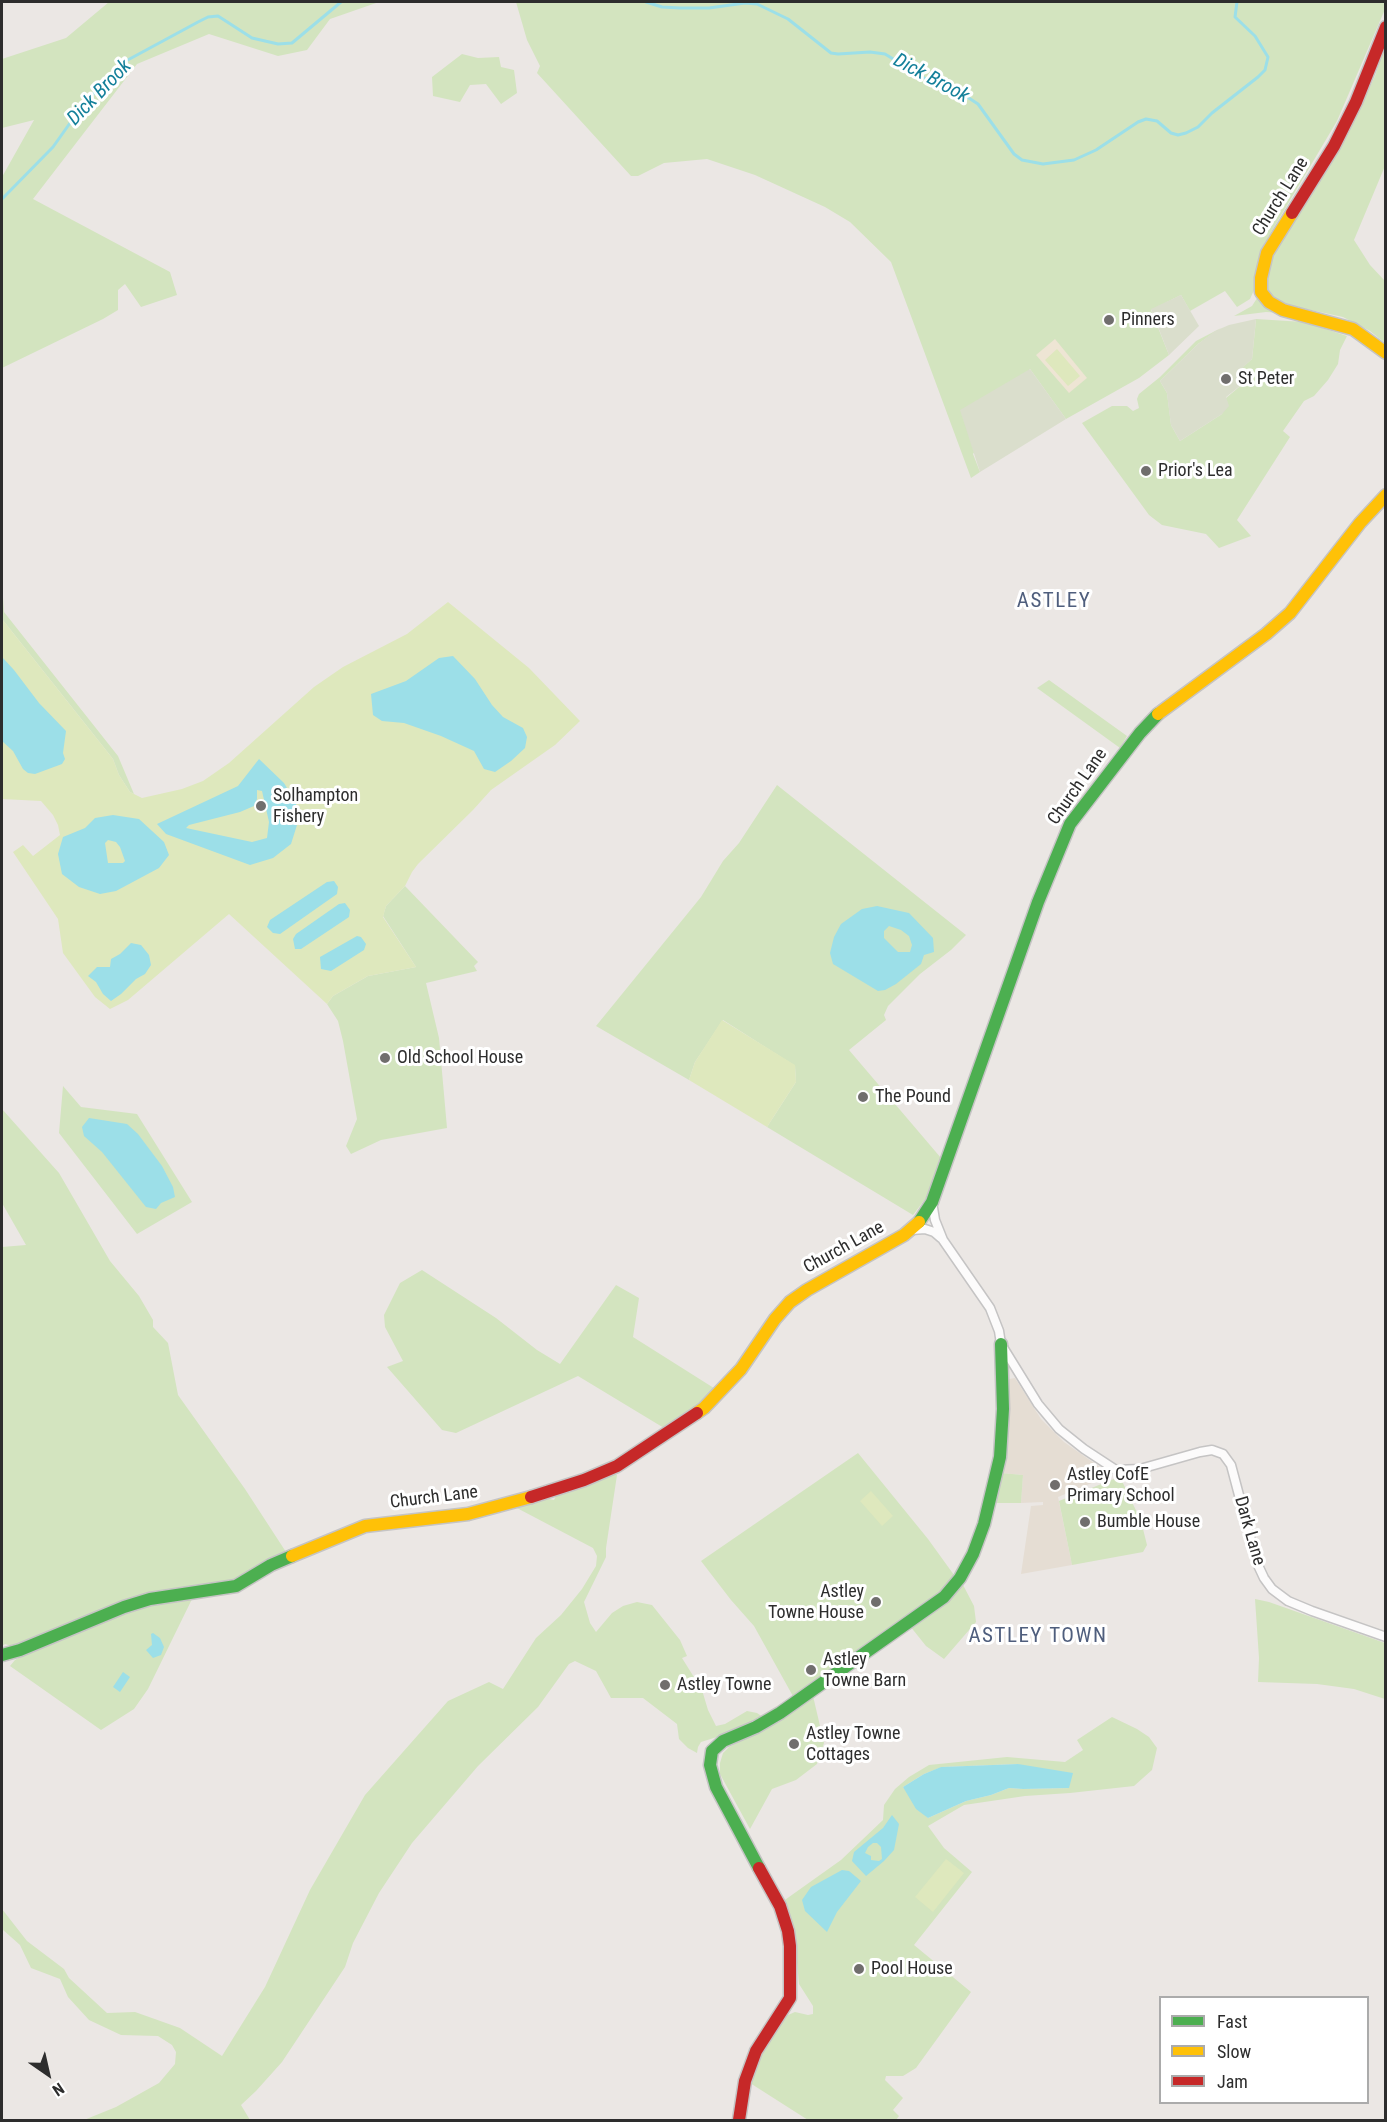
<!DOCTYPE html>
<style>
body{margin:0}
#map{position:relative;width:1387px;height:2122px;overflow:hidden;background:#ebe7e4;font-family:"Roboto Condensed",sans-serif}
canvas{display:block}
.frame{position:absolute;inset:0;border:3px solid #2d2d2d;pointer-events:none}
.legend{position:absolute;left:1159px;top:1996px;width:210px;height:108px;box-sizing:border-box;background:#fff;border:2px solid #ababab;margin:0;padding:8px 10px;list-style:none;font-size:18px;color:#2d2d2d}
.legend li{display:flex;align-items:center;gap:12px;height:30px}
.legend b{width:30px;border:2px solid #ababab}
.north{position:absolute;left:18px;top:2044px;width:60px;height:60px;-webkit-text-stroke:4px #fff;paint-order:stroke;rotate:146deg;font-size:16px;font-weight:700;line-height:24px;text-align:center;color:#2d2d2d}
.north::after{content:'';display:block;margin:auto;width:21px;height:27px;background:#2d2d2d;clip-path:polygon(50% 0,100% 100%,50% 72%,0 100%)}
</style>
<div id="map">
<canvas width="1387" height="2122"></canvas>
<div class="frame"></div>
<ul class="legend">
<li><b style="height:8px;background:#4caf50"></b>Fast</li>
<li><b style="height:8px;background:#ffc107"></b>Slow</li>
<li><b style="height:8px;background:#c62828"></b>Jam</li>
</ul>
<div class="north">N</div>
</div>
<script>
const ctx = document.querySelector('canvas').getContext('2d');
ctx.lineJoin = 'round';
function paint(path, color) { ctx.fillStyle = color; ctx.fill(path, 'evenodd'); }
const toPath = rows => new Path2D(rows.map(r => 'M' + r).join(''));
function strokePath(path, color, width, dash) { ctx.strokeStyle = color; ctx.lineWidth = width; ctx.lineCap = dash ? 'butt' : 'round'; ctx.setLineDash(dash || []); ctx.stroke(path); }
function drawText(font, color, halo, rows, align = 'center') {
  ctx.font = font + ' "Roboto Condensed",sans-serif'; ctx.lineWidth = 6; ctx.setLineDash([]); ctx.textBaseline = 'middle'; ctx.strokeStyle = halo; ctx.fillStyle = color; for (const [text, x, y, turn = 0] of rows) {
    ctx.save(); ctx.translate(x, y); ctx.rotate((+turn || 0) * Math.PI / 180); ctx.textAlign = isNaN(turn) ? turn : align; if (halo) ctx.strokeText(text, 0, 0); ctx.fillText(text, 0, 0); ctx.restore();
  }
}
paint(toPath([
 [1015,1378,1041,1419,1064,1442,1111,1475,1058,1497,1072,1565,1021,1574,1031,1506,1043,1505,1043,1502,1021,1503,1023,1475,1001,1473,1007,1417,1009,1379]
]), '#e5ddd3');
paint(toPath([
 [109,2,379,2,330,19,307,50,278,56,209,34,137,64,33,199,170,272,177,295,141,307,125,284,118,290,118,310,103,319,2,368,2,177,34,120,2,128,2,59,66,38],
 [516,2,1385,2,1386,7,1337,121,1260,251,1255,288,1250,299,1237,307,1225,291,1190,311,1181,295,1151,310,1169,355,1139,378,1066,419,1030,369,973,454,980,472,971,478,891,262,850,222,825,207,755,175,707,159,664,163,638,176,631,176,537,73,540,66,527,40],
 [1385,46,1385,166,1354,240,1370,265,1385,281,1385,343,1370,331,1343,317,1283,304,1271,296,1268,290,1267,277,1272,258,1278,246,1348,134,1375,76],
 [462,54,478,58,499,57,501,67,514,70,517,93,501,104,486,84,470,85,460,102,433,96,432,77],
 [1261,292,1298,314,1266,312,1234,316,1252,306],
 [1256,319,1304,322,1347,336,1340,350,1338,364,1328,380,1314,396,1304,401,1283,431,1290,437,1237,520,1251,536,1219,548,1206,534,1162,525,1149,515,1082,423,1112,406,1127,406,1133,411,1139,408,1137,399,1139,394,1160,377,1196,341,1221,328,1198,344,1160,381,1167,393,1171,425,1180,441,1222,414,1226,398,1245,382,1237,372,1252,359],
 [2,583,4,612,118,756,134,794,130,792,119,775,113,759,2,619],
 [1049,680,1127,736,1120,748,1037,688],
 [777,785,966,935,951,950,920,974,888,1006,884,1015,886,1020,849,1050,941,1158,926,1198,913,1215,767,1127,796,1082,795,1066,723,1020,695,1062,689,1080,596,1026,701,897,723,861,739,843],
 [405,886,478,962,474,966,477,971,426,983,439,1038,447,1128,381,1140,351,1154,346,1146,357,1119,343,1041,338,1021,327,1004,333,996,368,976,416,967,383,916,386,906],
 [63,1086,81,1107,137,1114,192,1202,137,1234,59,1133],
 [2,1109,59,1173,110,1261,139,1296,153,1320,153,1327,168,1343,178,1395,245,1489,286,1552,254,1567,237,1579,212,1585,147,1594,15,1647,5,1644,2,1646,2,1247,26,1245,2,1203],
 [422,1270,496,1318,537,1350,560,1364,616,1285,639,1298,633,1337,717,1390,700,1406,664,1428,578,1376,456,1433,442,1430,387,1367,403,1361,385,1327,384,1315,400,1283],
 [858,1453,928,1539,954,1575,939,1595,794,1698,754,1626,731,1600,701,1561],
 [1001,1473,1023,1475,1021,1503,996,1503],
 [612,1474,617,1475,606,1548,606,1557,584,1602,590,1623,596,1632,612,1613,623,1606,637,1602,652,1605,680,1640,687,1656,682,1658,702,1690,708,1710,716,1726,725,1724,747,1711,757,1713,763,1717,733,1732,701,1742,698,1747,697,1753,688,1748,679,1739,677,1724,643,1698,611,1698,596,1671,575,1661,569,1664,538,1707,478,1766,412,1843,379,1893,353,1943,345,1967,282,2062,256,2091,241,2105,250,2120,84,2120,116,2107,159,2083,175,2064,176,2052,172,2045,158,2036,121,2035,89,2020,68,1997,60,1979,31,1968,20,1945,2,1929,2,1909,27,1941,64,1969,69,1978,107,2013,135,2012,180,2028,222,2056,265,1987,310,1890,365,1795,448,1701,489,1682,503,1689,536,1638,561,1615,582,1589,596,1566,597,1556,593,1548,515,1507,544,1498,554,1500,557,1494],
 [1114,1479,1122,1481,1141,1521,1147,1545,1143,1552,1072,1565,1059,1501],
 [962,1583,974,1606,976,1622,944,1659,926,1646,910,1626,945,1603],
 [193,1597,148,1689,134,1709,101,1730,10,1666,15,1660,30,1651,140,1607],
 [1255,1599,1269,1602,1385,1643,1385,1699,1354,1689,1317,1684,1258,1682,1259,1658],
 [813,1696,824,1743,817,1764,796,1780,772,1789,750,1829,720,1774,720,1763,723,1753,729,1747,762,1730],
 [1112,1717,1137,1729,1149,1737,1157,1748,1152,1770,1134,1786,1070,1793,1025,1796,964,1805,928,1826,944,1848,972,1872,914,1945,971,1992,916,2068,903,2076,886,2076,885,2080,903,2098,893,2110,899,2116,896,2120,808,2120,750,2083,757,2062,782,2020,788,2015,795,2012,808,2015,813,2014,813,2006,799,1984,795,1941,782,1902,841,1860,883,1820,884,1805,895,1789,909,1777,929,1765,1007,1757,1065,1762,1083,1750,1077,1740],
 [1018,1764,1069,1788,1023,1789,1009,1788,991,1795,966,1801,928,1818,903,1787,924,1774,942,1767]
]), '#d3e4bf');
paint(toPath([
 [1055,339,1087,378,1069,393,1036,355]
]), '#eee5d4');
paint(toPath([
 [1181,295,1199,326,1169,355,1151,309],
 [1256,319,1252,359,1238,372,1245,382,1226,397,1229,406,1222,414,1180,441,1171,425,1167,393,1160,381,1198,344,1215,331,1229,325],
 [1030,369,1066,419,980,472,960,410]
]), '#dadecc');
paint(toPath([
 [1057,349,1080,376,1068,386,1045,360],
 [448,602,529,668,580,721,555,745,491,790,473,810,418,864,412,872,405,886,386,906,383,917,416,967,368,976,333,996,327,1004,229,914,128,1000,110,1009,95,997,63,953,58,919,13,852,23,845,33,856,60,835,58,825,53,815,41,801,2,799,2,619,113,759,119,775,130,792,142,798,182,789,203,781,229,763,314,687,343,667,407,634],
 [722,1020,795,1065,796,1082,767,1127,689,1080,695,1062],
 [871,1491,893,1516,882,1526,860,1501],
 [946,1859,964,1873,933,1912,915,1897]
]), '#dee8bd');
paint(toPath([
 [453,656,475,679,492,705,503,717,523,728,527,737,525,748,511,761,495,772,484,769,474,751,441,736,404,723,382,721,373,715,371,694,406,681,439,658],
 [2,657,14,670,39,703,66,731,63,753,65,759,62,764,35,774,28,773,23,769,13,751,2,741],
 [259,759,284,783,296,803,297,825,291,844,273,858,250,865,166,834,157,824,238,786],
 [257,790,262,791,269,822,267,838,252,842,186,828,189,825,240,812,254,806,257,799],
 [113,815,139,819,164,842,169,855,159,868,116,891,100,894,79,887,62,874,58,854,63,837,85,828,95,818],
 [108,840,116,842,120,847,125,861,123,863,108,863,105,843],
 [334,881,338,887,337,894,280,934,273,933,267,927,270,920,327,882],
 [345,903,350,910,349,917,301,949,295,949,293,939,296,934,339,904],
 [877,906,909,913,933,938,934,952,924,955,921,964,896,984,885,990,878,991,833,964,830,953,834,937,841,924,862,909],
 [889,926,901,930,909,936,912,945,910,952,898,952,884,938,884,931],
 [357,936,361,937,366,944,364,950,331,971,321,969,320,957],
 [131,943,141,945,149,955,151,965,145,974,136,979,121,994,111,1001,103,994,96,982,88,976,97,967,110,967,111,959,120,954],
 [89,1118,127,1124,138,1134,162,1166,173,1187,175,1197,161,1203,156,1209,146,1207,102,1152,84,1136,82,1127],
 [153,1633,160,1638,164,1647,161,1655,153,1658,146,1650,152,1645,151,1634],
 [123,1672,130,1677,120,1692,113,1687],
 [1018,1764,1073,1773,1069,1788,1023,1789,1009,1788,991,1795,966,1801,928,1818,916,1809,903,1787,924,1774,941,1767],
 [892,1815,899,1824,894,1850,884,1861,866,1876,852,1861,854,1852,883,1828],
 [873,1843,877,1843,881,1847,882,1859,879,1861,871,1860,871,1856,865,1853,868,1847],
 [842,1870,849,1871,861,1881,837,1912,827,1932,805,1911,802,1900,811,1887]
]), '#9cdfe8');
strokePath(toPath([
 [646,2,662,7,680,8,709,8,745,3,757,4,788,19,831,53,838,54,870,52,885,54,929,81,958,91,978,104,1014,154,1022,160,1043,164,1074,160,1096,150,1138,122,1146,119,1157,121,1171,133,1178,135,1186,133,1198,127,1212,113,1258,77,1265,70,1268,57,1255,36,1235,17,1237,2],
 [2,199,53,147,80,109,107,78,124,62,198,22,208,17,218,16,252,38,278,44,292,43,341,2]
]), '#9cdfe8', 3);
const street = toPath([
 [932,1202,935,1220,943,1240,990,1308,999,1331,1001,1344,1038,1404,1059,1429,1084,1449,1116,1470,1140,1469,1200,1452,1212,1450,1223,1454,1231,1465,1257,1563,1264,1578,1272,1589,1288,1601,1312,1611,1386,1637],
 [912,1230,925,1229,934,1232,941,1238]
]);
const fast = toPath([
 [919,1222,932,1202,1038,902,1070,824,1140,733,1158,714],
 [2,1655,20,1650,124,1607,150,1599,236,1586,271,1565,292,1556],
 [759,1868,716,1787,710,1765,712,1751,723,1741,756,1727,780,1713,944,1597,960,1578,973,1554,984,1524,1000,1457,1003,1409,1001,1344]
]);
const slow = toPath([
 [1292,213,1267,253,1261,278,1261,292,1269,302,1283,310,1353,329,1386,353],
 [1158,714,1266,634,1290,613,1360,523,1386,495],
 [697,1413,704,1408,741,1369,775,1319,790,1302,807,1290,904,1235,919,1222],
 [292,1556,365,1526,468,1514,531,1497]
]);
const jam = toPath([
 [1292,213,1334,146,1356,102,1386,27],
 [531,1497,584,1480,617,1466,697,1413],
 [739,2120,745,2081,756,2051,790,1998,790,1946,788,1931,780,1906,759,1868]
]);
strokePath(street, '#c5c4c4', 11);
strokePath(fast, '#c5c4c4', 15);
strokePath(slow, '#c5c4c4', 15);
strokePath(jam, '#c5c4c4', 15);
strokePath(street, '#fcfbfb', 8);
strokePath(fast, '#4caf50', 12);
strokePath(slow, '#ffc107', 12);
strokePath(jam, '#c62828', 12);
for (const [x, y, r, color] of [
 [1109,320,6,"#706e6d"],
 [1226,379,6,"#706e6d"],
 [1146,471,6,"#706e6d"],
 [261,806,6,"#706e6d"],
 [385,1058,6,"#706e6d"],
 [863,1097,6,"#706e6d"],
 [1055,1485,6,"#706e6d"],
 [1085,1522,6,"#706e6d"],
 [876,1602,6,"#706e6d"],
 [811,1670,6,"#706e6d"],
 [665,1685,6,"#706e6d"],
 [794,1744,6,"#706e6d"],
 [859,1969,6,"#706e6d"]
]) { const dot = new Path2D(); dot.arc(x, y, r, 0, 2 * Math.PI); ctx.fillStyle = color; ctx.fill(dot); strokePath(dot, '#fff', 2); }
drawText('18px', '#2d2d2d', '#fff', [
 ["Church Lane",1281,197,-58],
 ["Church Lane",1078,787,-55],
 ["Church Lane",844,1248,-29],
 ["Church Lane",434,1498,-7],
 ["Dark Lane",1249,1531,74]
]);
drawText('18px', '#2d2d2d', '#fff', [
 ["Pinners",1121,320],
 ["St Peter",1238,379],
 ["Prior's Lea",1158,471],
 ["Solhampton",273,796],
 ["Fishery",273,817],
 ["Old School House",397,1058],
 ["The Pound",875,1097],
 ["Astley CofE",1067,1475],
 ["Primary School",1067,1496],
 ["Bumble House",1097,1522],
 ["Astley",864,1592,"right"],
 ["Towne House",864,1613,"right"],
 ["Astley",823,1660],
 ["Towne Barn",823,1681],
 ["Astley Towne",677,1685],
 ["Astley Towne",806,1734],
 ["Cottages",806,1755],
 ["Pool House",871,1969]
], 'left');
drawText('italic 20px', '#14809a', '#fff', [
 ["Dick Brook",931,79,28],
 ["Dick Brook",100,93,-46]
]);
ctx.letterSpacing = '1.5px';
drawText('21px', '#4f5e7d', '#fff', [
 ["ASTLEY",1054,602],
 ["ASTLEY TOWN",1038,1637]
]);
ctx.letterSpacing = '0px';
</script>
